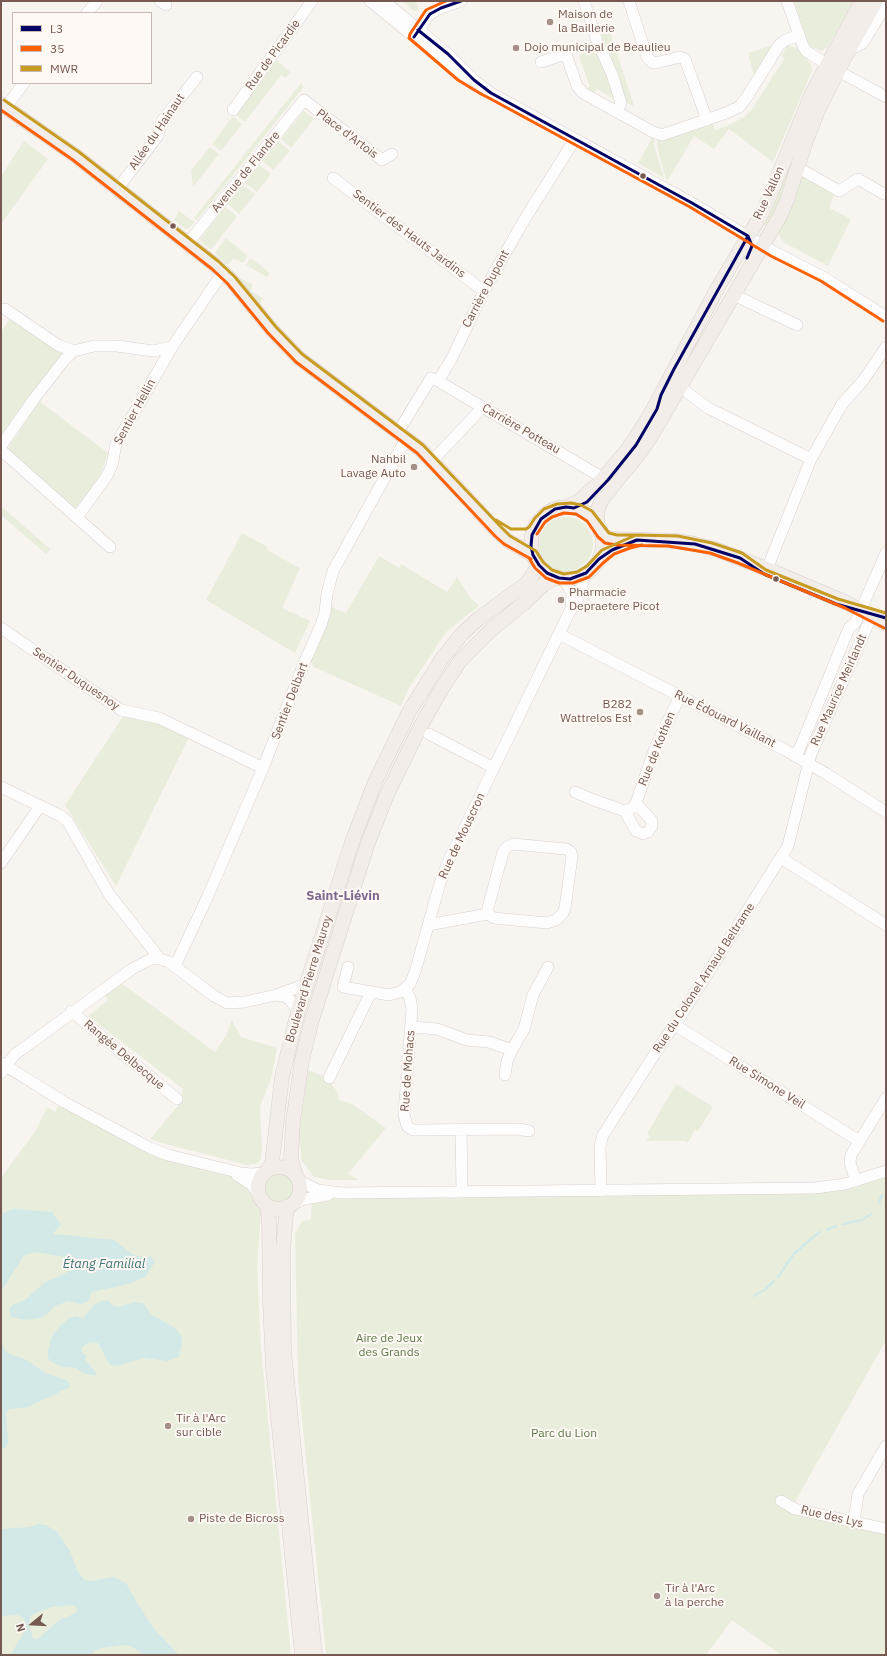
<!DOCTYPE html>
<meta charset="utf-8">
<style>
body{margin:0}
#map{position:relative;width:887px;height:1656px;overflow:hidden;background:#f8f4f0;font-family:"IBM Plex Sans",sans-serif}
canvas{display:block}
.frame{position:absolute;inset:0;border:2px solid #765951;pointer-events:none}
.legend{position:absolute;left:12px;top:12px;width:140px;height:72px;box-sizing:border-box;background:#fef9f4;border:1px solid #c8b9b3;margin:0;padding:5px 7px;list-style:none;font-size:12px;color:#765951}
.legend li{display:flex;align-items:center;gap:8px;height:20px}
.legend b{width:20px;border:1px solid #c8b9b3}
.north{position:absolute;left:12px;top:1604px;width:40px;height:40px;-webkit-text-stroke:3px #fef9f4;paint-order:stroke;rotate:252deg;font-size:11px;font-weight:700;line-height:16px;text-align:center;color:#765951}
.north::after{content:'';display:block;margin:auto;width:14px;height:18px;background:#765951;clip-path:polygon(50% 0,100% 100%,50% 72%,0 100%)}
</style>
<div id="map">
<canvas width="887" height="1656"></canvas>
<div class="frame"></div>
<ul class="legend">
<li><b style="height:5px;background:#006"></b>L3</li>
<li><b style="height:5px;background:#ff6000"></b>35</li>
<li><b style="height:5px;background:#c89c23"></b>MWR</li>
</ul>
<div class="north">N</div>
</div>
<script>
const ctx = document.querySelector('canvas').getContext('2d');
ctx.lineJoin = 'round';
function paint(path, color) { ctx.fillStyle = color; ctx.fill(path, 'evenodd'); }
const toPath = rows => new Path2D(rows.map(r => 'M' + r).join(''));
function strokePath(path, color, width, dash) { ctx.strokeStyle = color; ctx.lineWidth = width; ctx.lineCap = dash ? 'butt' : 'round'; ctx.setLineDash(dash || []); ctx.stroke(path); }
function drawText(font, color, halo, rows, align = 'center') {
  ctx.font = font + ' "IBM Plex Sans",sans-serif'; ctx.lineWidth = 4; ctx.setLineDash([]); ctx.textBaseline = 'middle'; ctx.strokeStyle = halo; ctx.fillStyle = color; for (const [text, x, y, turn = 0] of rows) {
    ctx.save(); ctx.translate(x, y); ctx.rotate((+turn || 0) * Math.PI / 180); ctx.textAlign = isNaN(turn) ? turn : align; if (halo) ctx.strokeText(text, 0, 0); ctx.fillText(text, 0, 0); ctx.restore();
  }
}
paint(toPath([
 [402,1,416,1,419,10,414,11],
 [794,1,854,1,827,48,820,51,815,48,807,61,810,63,812,71,773,162,729,129,714,149,694,136,668,180,666,179,658,150,657,143,658,138,712,122,715,130,729,125,744,117,752,109,785,58,781,56,787,47,791,46,795,48,808,44],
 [610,32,634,106,623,101,596,36],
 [593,41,595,46,616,100,597,89,593,94,584,89,590,87,579,56,584,53,581,44],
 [770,46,772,46,754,75,749,58,749,53],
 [275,59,290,72,286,78,281,75,245,122,235,114,273,66,272,62],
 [301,83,304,87,197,220,194,218],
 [304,111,314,119,291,148,281,139],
 [233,116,242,124,221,151,212,144],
 [801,125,792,174,769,228,762,224],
 [652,138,655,140,654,145,664,178,638,163],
 [24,141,48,159,1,224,1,176],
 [278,141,290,151,273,170,262,161],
 [210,147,219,154,193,187,191,170],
 [259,165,271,174,257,192,245,183],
 [802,175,834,194,829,208,851,219,828,266,783,242,778,233,793,201],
 [243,185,255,194,239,214,228,204],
 [225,207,237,216,211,250,199,240],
 [179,211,190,219,195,222,188,229,185,229,174,220],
 [226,238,248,256,243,263,233,258,229,264,226,264,215,253],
 [251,258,270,273,267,277,246,265],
 [238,277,253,285,250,291,263,298,260,304],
 [11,317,64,354,1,438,1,332],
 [39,401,108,453,101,474,78,506,73,508,7,450],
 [1,506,50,549,46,554,1,515],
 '539 544a27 27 0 1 1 54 0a27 27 0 1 1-54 0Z',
 [242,533,268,547,267,550,300,568,282,608,310,621,295,653,206,600],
 [379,556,399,568,401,564,447,592,457,577,469,596,479,606,446,632,409,688,401,706,314,667,309,659,331,607,346,613],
 [124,715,146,716,189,737,116,886,65,805],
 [120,982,215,1052,226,1036,232,1020,241,1037,277,1048,271,1079,260,1106,262,1149,261,1159,256,1164,247,1165,162,1143,150,1139,180,1103,183,1089,88,1016,108,1000,105,995],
 [308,1070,325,1077,337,1091,339,1100,352,1104,386,1128,348,1174,359,1180,330,1180,314,1177,302,1161,299,1136],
 [676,1084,713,1107,698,1131,695,1130,688,1143,685,1141,646,1141,650,1136,647,1134],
 [59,1104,212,1170,242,1181,251,1191,261,1212,257,1267,261,1349,291,1655,1,1655,1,1178,36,1130,47,1107,55,1112],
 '263 1188a16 16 0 1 1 32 0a16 16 0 1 1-32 0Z',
 [886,1176,886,1340,791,1509,886,1534,886,1655,781,1655,732,1620,706,1655,326,1655,298,1379,295,1233,302,1221,311,1219,312,1200,352,1198,726,1194]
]), '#e9eedc');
paint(toPath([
 [13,1209,52,1212,61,1225,54,1232,54,1234,114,1240,134,1255,144,1258,151,1256,155,1262,145,1277,132,1283,92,1292,88,1301,82,1304,68,1301,61,1304,57,1305,52,1308,49,1313,40,1318,26,1320,11,1317,9,1309,14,1304,25,1300,44,1283,78,1267,79,1264,76,1259,37,1252,24,1255,1,1292,1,1214],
 [108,1300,113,1306,120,1307,133,1302,143,1303,151,1314,175,1328,181,1335,182,1343,179,1357,167,1361,145,1358,116,1366,110,1365,98,1343,91,1342,86,1344,81,1349,84,1355,87,1355,85,1359,96,1373,96,1376,83,1373,76,1368,63,1367,53,1363,48,1358,48,1349,52,1336,61,1325,69,1318,75,1316,83,1318,95,1304,100,1301],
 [1,1340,5,1350,11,1355,23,1358,46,1373,68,1381,70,1387,28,1407,9,1409,6,1412,8,1443,6,1448,2,1449,1,1448],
 [38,1524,46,1525,58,1533,70,1551,77,1570,81,1576,85,1580,92,1581,114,1577,126,1583,139,1606,155,1630,179,1655,141,1655,141,1653,131,1646,123,1645,102,1648,94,1651,91,1655,10,1655,25,1631,26,1625,23,1618,18,1615,1,1616,1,1529,29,1527],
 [74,1605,77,1609,76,1613,59,1620,38,1639,33,1638,29,1625,31,1615,52,1607]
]), '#d3e9e8');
strokePath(toPath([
 [879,1202,882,1195],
 [843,1224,862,1220,871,1214],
 [827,1230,836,1226],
 [778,1277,793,1255,807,1242,820,1232],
 [754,1296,766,1289,774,1281]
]), '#d3e9e8', 2.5);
const minor = toPath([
 [160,1,166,5],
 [370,1,465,78],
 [384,1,448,54,474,80,491,93,692,203,774,252,823,277,886,317],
 [584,1,597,41,612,74,621,103,617,112],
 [629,1,647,57,652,62,655,63,680,57,685,59,707,120],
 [787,1,803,46,806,51,838,71,886,97],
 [87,13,97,1],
 [415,35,430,14,441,8,461,1],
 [848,51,863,43,886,5],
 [541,62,566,54,577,86,583,93,653,132,662,135,726,113,739,107,747,97,779,45,786,40,799,35],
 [6,107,24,83],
 [233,110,312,1],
 [797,167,839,191,858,179,884,194,886,193],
 [333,178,484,291],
 [118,188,157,137,162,121,197,77],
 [188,243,304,100,382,160,392,154],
 [734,295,797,325],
 [5,309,58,345,74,351],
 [438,381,603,478],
 [680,387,708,408,811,459],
 [398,432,431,378,438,381,452,358,484,291,523,222,575,139],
 [1,446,34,399,65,359,74,351,94,346,117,346,153,351,172,347],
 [1,450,110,547],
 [432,461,483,407],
 [77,517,107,476,112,465,116,444,172,347,223,272],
 [767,569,811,459,842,404,862,382,886,347],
 [564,579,572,593,571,607],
 [1,628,121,710,159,718,263,768],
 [559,634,785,750,825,773,886,812],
 [429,734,494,768],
 [793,754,799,750,849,628,855,623,886,553],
 [1,787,61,816,68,822,109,894,160,959],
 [575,792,591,799,622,810,629,810,633,807,636,803,655,748,680,696],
 [624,810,636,831,643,834,648,832,652,826,652,821,636,803],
 [781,858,886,925],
 [1,863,40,806],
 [428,925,488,914,494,918,547,923,556,920,563,913,565,908,572,857,571,852,566,849,513,844,507,847,503,852,488,908,488,914],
 [175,966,207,898,263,768,305,661,321,625,325,612,327,594,333,571,406,439],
 [348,967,343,987,389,995,400,992,410,984,415,972,440,883,449,860,570,611,578,598,586,573],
 [405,989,410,998,412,1009,404,1114,407,1126,413,1130,417,1130,518,1129,529,1131],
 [276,995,284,996,290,1000,298,1011],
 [71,1011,177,1099],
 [675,1025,859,1141],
 [412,1027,437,1029,467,1040,489,1042,512,1050,507,1061,505,1075],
 [512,1050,524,1029,533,995,548,967],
 [1,1063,64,1102,150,1148,168,1155,241,1173,251,1174,264,1173],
 [1,1073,15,1054,21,1050,132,969,151,959,160,959,169,962,214,996,227,1003,245,1002,276,995,307,984],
 [329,1078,371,992],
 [461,1130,462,1192],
 [237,1175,252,1185,259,1195],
 [299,1181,318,1190,342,1193,815,1188,845,1184,886,1171],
 [856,1181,850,1163,851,1155,886,1098],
 [601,1191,600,1146,603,1135,665,1038,675,1025,788,846,811,754,871,617],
 [291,1205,304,1199,328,1195],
 [781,1501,795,1509,886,1529],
 [854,1522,858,1494,886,1446]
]);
const major = toPath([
 [1,104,76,156,215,265,231,280,272,330,299,358,420,449,436,465,498,532,507,540,533,555],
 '531 543a36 36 0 1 1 72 0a36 36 0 1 1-72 0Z',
 [563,508,579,501,600,482,628,449,650,415,717,289,764,210,812,93,862,1],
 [597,524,598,509,602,499,638,455,650,438,780,216,787,200,806,141,817,113,846,55,876,1],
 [600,532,605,537,613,539,677,541,695,544,718,550,767,569,847,603,886,624],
 '258 1188a21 21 0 1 1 42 0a21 21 0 1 1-42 0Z',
 [268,1170,272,1163,282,1077,298,1011,352,842,375,782,409,712,443,657,462,634,478,619,527,583,539,565],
 [296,1176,291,1158,293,1122,302,1060,312,1020,367,846,386,797,419,729,441,690,460,661,491,630,524,603,544,584,557,577],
 [267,1205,269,1220,270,1301,273,1368,302,1655],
 [288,1206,286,1215,283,1251,284,1351,315,1655]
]);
strokePath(minor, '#d8d1ce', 12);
strokePath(major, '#d9d0cd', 15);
strokePath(minor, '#fefdfd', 11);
strokePath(major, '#f2ede8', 14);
strokePath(toPath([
 [418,30,448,54,474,80,491,93,692,203,748,236,752,246,747,258],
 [414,37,430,14,441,8,461,1],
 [748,236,674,369,661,395,657,409,636,445,608,480,587,502,574,508,566,507,555,509,541,519,532,535,531,546,533,555,539,565,547,573,559,578,570,579,586,573,599,559,612,550,637,540,695,544,740,558,764,574,836,604,886,618]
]), '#006', 3);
strokePath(toPath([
 [446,1,426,10,410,34,409,38,458,80,481,94,489,98,690,207,771,256,821,281,883,321],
 [1,110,73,160,212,269,227,283,268,333,296,362,417,453,495,536,504,544,531,559],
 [537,534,545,522,552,517,564,513,576,514,587,521,598,537,605,543,617,545,668,546,710,553,738,563,845,608,884,628],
 [529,558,535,568,546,578,559,583,573,583,589,577,603,563,614,554,630,548,642,545]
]), '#ff6000', 3);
strokePath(toPath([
 [4,100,79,152,218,261,235,277,276,327,302,354,423,445,502,528,510,536,536,551,543,562,552,570,564,574,577,572,587,566,602,550,636,535,678,536,712,543,742,553,766,570,838,599,886,613],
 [496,520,511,529,526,529,529,527,535,518,544,509,557,504,571,503,581,505,592,511,609,533,617,535,644,535]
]), '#c89c23', 3);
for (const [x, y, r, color] of [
 [550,22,4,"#a48f89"],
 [516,48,4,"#a48f89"],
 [643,176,3.5,"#765951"],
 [173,226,3.5,"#765951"],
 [414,467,4,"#a48f89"],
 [776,579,3.5,"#765951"],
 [561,600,4,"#a48f89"],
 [640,712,4,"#a48f89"],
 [168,1426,4,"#a48f89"],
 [191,1519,4,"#a48f89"],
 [657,1596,4,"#a48f89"]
]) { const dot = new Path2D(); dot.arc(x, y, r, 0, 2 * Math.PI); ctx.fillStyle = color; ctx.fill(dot); strokePath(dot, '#fef9f4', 1.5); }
drawText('12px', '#765951', '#fef9f4', [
 ["Maison de",558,15],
 ["la Baillerie",558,29],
 ["Dojo municipal de Beaulieu",524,48],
 ["Nahbil",406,460,"right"],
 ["Lavage Auto",406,474,"right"],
 ["Pharmacie",569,593],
 ["Depraetere Picot",569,607],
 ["B282",632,705,"right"],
 ["Wattrelos Est",632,719,"right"],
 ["Tir à l'Arc",176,1419],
 ["sur cible",176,1433],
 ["Piste de Bicross",199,1519],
 ["Tir à l'Arc",665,1589],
 ["à la perche",665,1603]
], 'left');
drawText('12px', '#765951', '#fef9f4', [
 ["Rue de Picardie",273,55,-54],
 ["Allée du Hainaut",157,132,-56],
 ["Place d'Artois",347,134,37],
 ["Avenue de Flandre",246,172,-51],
 ["Rue Vallon",769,193,-65],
 ["Sentier des Hauts Jardins",409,234,37],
 ["Carrière Dupont",486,289,-62],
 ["Sentier Hellin",135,412,-61],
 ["Carrière Potteau",521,429,30],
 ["Sentier Duquesnoy",76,679,34],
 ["Rue Maurice Meirlandt",839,690,-66],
 ["Sentier Delbart",290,701,-69],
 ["Rue Édouard Vaillant",725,719,27],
 ["Rue de Kothen",657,749,-68],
 ["Rue de Mouscron",462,836,-65],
 ["Rue du Colonel Arnaud Beltrame",704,978,-57],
 ["Boulevard Pierre Mauroy",309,979,-73],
 ["Rangée Delbecque",124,1055,40],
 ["Rue de Mohacs",408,1071,-86],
 ["Rue Simone Veil",767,1083,32],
 ["Rue des Lys",832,1517,13]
]);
drawText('12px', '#5e7a4a', '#fef9f4', [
 ["Aire de Jeux",389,1339],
 ["des Grands",389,1353],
 ["Parc du Lion",564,1434]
]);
drawText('bold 13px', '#7e6990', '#fef9f4', [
 ["Saint-Liévin",343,896]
]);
drawText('italic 13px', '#457778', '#fef9f4', [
 ["Étang Familial",104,1264]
]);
</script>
